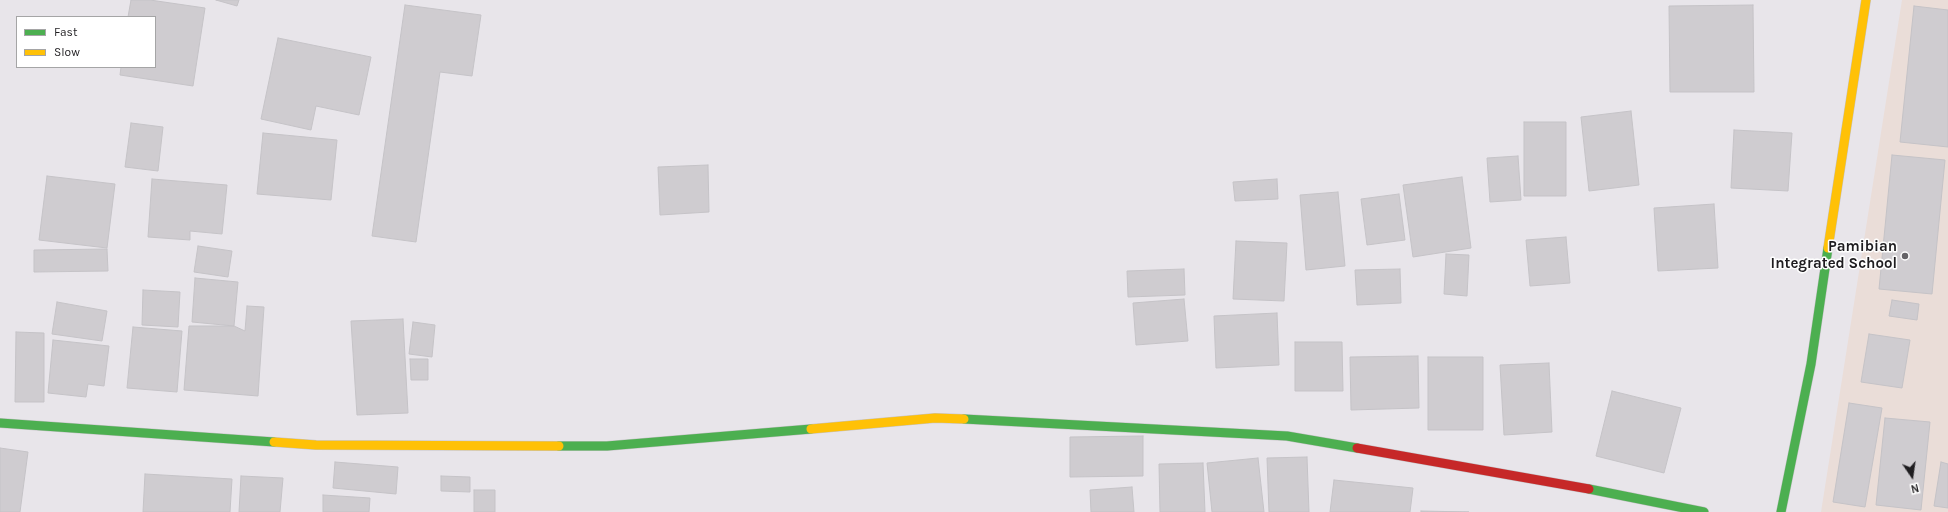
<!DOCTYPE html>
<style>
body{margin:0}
#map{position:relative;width:1948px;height:512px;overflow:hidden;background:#e8e5ea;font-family:Karla,sans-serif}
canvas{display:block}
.legend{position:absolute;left:16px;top:16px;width:140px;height:52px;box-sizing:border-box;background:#fff;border:1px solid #a5a5a6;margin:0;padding:5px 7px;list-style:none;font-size:12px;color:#1f1d20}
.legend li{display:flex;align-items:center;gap:8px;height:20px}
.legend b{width:20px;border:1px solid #a5a5a6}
.north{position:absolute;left:1892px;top:456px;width:40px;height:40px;-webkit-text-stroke:3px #fff;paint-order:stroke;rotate:167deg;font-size:11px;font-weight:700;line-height:16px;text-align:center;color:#1f1d20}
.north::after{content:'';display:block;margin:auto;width:14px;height:18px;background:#1f1d20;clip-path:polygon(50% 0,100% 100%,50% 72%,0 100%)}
</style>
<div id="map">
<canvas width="1948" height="512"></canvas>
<ul class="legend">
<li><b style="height:5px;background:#4caf50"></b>Fast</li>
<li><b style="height:5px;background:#ffc107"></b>Slow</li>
</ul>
<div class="north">N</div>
</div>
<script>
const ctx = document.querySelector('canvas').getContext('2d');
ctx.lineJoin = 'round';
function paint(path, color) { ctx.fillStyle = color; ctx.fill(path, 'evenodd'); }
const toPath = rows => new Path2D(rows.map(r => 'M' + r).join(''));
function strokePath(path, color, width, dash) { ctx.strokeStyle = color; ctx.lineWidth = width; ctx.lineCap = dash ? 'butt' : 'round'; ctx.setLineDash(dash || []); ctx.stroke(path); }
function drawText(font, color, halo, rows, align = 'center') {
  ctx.font = font + ' Karla,sans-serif'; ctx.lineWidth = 3; ctx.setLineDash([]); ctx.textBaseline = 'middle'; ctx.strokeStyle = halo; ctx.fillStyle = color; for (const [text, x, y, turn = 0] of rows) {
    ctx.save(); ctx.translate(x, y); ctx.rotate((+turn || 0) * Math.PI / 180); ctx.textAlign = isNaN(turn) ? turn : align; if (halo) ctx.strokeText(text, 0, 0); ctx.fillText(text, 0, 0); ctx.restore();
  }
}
paint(toPath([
 [1902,0,1948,0,1948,512,1821,512]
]), '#eaddd8');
const building = toPath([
 [131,0,150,0,205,8,193,86,120,75,121,67,155,67,155,17,128,17,131,0],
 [216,0,239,0,237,6,216,0],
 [405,5,481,15,472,76,440,72,416,242,372,236,405,5],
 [1753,5,1754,92,1670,92,1669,6,1753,5],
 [1914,6,1948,10,1948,147,1900,142,1914,6],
 [278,38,371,57,359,115,316,106,311,130,261,119,278,38],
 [1631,111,1639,185,1589,191,1581,117,1631,111],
 [1524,122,1566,122,1566,196,1524,196,1524,122],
 [131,123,163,127,158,171,125,167,131,123],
 [1734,130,1792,133,1788,191,1731,188,1734,130],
 [263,133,337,140,331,200,257,194,263,133],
 [1892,155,1945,160,1932,294,1879,289,1892,155],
 [1518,156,1521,200,1490,202,1487,158,1518,156],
 [708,165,709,212,660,215,658,167,708,165],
 [47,176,115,184,107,248,39,240,47,176],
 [1462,177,1471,248,1413,257,1403,185,1462,177],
 [152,179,227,185,222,234,190,231,190,240,148,237,152,179],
 [1277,179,1278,199,1235,201,1233,182,1277,179],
 [1338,192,1345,266,1306,270,1300,195,1338,192],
 [1399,194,1405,240,1367,245,1361,199,1399,194],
 [1714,204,1718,268,1658,271,1654,208,1714,204],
 [1566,237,1570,283,1530,286,1526,240,1566,237],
 [1236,241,1287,243,1284,301,1233,299,1236,241],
 [198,246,232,251,228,277,194,272,198,246],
 [107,249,108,271,34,272,34,250,107,249],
 [1446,254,1469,255,1467,296,1444,294,1446,254],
 [1184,269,1185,295,1128,297,1127,271,1184,269],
 [1400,269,1401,303,1357,305,1355,270,1400,269],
 [195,278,238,282,234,326,192,322,195,278],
 [143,290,180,292,178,327,142,325,143,290],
 [1184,299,1188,341,1136,345,1133,303,1184,299],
 [1892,300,1919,304,1917,320,1889,316,1892,300],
 [57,302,107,311,102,341,52,334,57,302],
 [247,306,264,307,258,396,184,390,189,326,234,326,245,331,247,306],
 [1277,313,1279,365,1216,368,1214,316,1277,313],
 [403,319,408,413,357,415,351,321,403,319],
 [413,322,435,325,432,357,409,354,413,322],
 [133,327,182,331,177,392,127,388,133,327],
 [16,332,44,333,44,402,15,402,16,332],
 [1869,334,1910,340,1902,388,1861,382,1869,334],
 [53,340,109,346,104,386,88,384,86,397,48,393,53,340],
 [1295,342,1342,342,1343,391,1295,391,1295,342],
 [1418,356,1419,408,1351,410,1350,357,1418,356],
 [1428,357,1483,357,1483,430,1428,430,1428,357],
 [410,359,428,359,428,380,411,380,410,359],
 [1549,363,1552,432,1504,435,1500,365,1549,363],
 [1612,391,1681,408,1664,473,1596,456,1612,391],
 [1849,403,1882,408,1865,507,1833,502,1849,403],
 [1885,418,1930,422,1921,510,1876,505,1885,418],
 [1143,436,1143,476,1070,477,1070,437,1143,436],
 [0,448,28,452,20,512,0,512,0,448],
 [1307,457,1309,512,1269,512,1267,458,1307,457],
 [1258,458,1264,512,1212,512,1207,463,1258,458],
 [335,462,398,467,396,494,333,488,335,462],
 [1941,462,1948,464,1948,508,1934,506,1941,462],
 [1203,463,1205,512,1160,512,1159,464,1203,463],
 [145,474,232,479,230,512,143,512,145,474],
 [241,476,283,478,280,512,239,512,241,476],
 [441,476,470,477,470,492,441,491,441,476],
 [1334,480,1413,488,1410,512,1330,512,1334,480],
 [1132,487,1134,512,1091,512,1090,490,1132,487],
 [474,490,495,490,495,512,474,512,474,490],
 [323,495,370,498,369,512,323,512,323,495],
 [1421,511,1469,512,1421,512,1421,511]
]);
paint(building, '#cfccd0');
strokePath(building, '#c5c3c7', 1);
const fast = toPath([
 [964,419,1287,436,1357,448],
 [0,423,274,442],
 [559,446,607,446,811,429],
 [1589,489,1704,512],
 [1781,512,1811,364,1828,248]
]);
const slow = toPath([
 [1828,248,1866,0],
 [811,429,935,418,964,419],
 [274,442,316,445,559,446]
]);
const jam = toPath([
 [1357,448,1589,489]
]);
strokePath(fast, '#c4c2c5', 10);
strokePath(slow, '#c4c2c5', 10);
strokePath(jam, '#c4c2c5', 10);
strokePath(fast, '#4caf50', 9);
strokePath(slow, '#ffc107', 9);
strokePath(jam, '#c62828', 9);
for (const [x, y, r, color] of [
 [1905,256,4,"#656367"]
]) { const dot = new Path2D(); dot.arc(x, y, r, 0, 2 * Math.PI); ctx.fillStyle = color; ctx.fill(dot); strokePath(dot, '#fff', 1.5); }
drawText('bold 15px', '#1f1d20', '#fff', [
 ["Pamibian",1897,247],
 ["Integrated School",1897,264]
], 'right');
</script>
